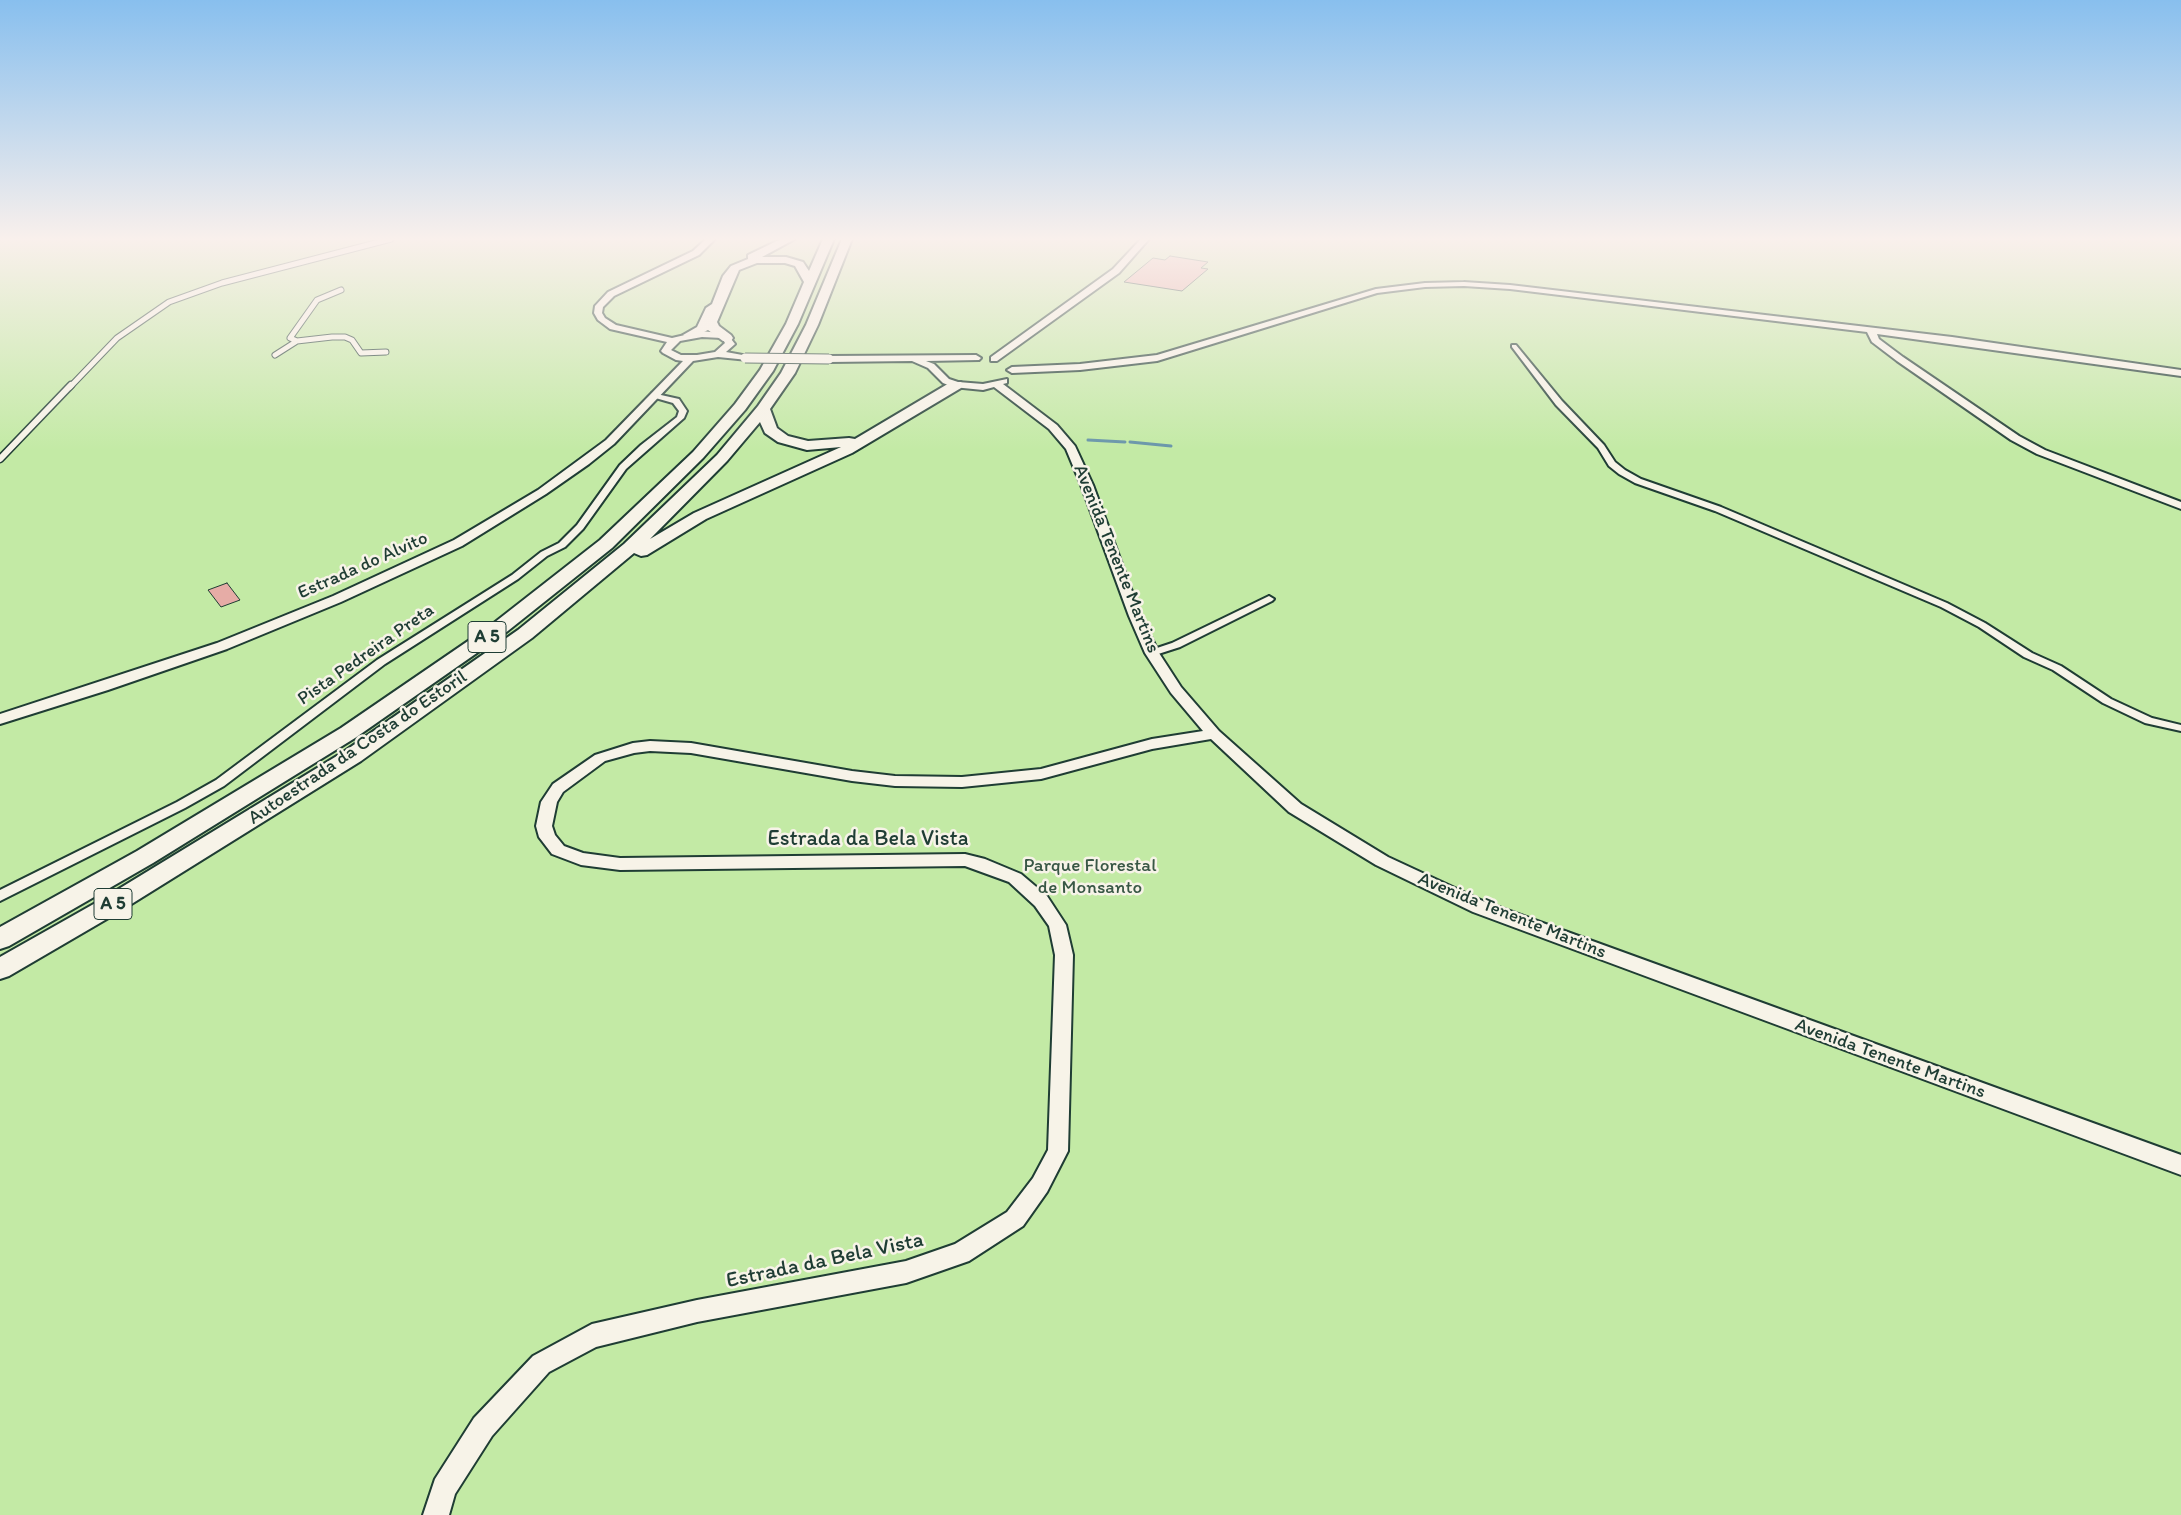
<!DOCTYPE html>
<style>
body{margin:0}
canvas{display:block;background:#f2ded4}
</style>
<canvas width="2181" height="1515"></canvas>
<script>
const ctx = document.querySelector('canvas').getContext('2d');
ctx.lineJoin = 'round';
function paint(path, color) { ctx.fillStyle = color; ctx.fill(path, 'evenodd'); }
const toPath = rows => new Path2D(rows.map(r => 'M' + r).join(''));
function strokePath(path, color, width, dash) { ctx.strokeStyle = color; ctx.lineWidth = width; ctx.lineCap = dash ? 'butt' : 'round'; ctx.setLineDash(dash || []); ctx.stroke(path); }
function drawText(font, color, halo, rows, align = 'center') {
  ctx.font = font + ' Itim,sans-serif'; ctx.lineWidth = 5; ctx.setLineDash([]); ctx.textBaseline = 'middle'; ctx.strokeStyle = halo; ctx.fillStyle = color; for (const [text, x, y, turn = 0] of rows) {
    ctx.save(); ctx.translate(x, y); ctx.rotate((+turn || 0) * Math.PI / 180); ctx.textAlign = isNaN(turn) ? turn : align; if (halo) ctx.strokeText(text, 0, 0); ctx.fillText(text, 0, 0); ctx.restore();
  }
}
paint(toPath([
 [0,239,2181,239,2181,1515,0,1515]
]), '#c3eaa5');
strokePath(toPath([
 [1088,440,1125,442],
 [1130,442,1171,446]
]), '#6895a9', 3);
const building = toPath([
 [1170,256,1208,262,1201,268,1208,269,1182,291,1124,282,1153,258,1165,260,1170,256],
 [227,583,240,600,221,607,208,590,227,583]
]);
paint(building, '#e6aca6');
strokePath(building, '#1f3d34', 1);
const pedestrianFar1 = toPath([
 [297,341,290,338,317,300,341,290],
 [275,355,297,341,332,337,345,337,352,340,361,353,386,352],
 [70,387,117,338,169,302,222,283,391,239]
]);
const pedestrian = toPath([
 [0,459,71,385]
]);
const minor = toPath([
 [1512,345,1516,345,1562,401,1604,445,1615,462,1625,470,1641,479,1721,507,1947,603,1985,623,2032,653,2061,666,2111,699,2152,718,2181,725,2181,731,2145,723,2103,703,2053,670,2024,657,1979,627,1941,607,1715,511,1635,483,1619,474,1609,466,1598,448,1556,405,1512,347,1512,345],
 [652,393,679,399,687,411,684,418,626,469,583,529,565,547,547,556,518,579,385,664,224,786,185,808,0,901,0,890,177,802,216,780,377,660,512,575,541,552,559,543,577,525,620,465,641,445,677,417,679,411,673,403,652,397,652,393],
 [1269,596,1274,599,1272,601,1180,647,1152,656,1147,653,1148,651,1172,643,1269,596]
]);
const tertiary = toPath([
 [706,239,715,239,699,255,614,296,603,307,602,313,605,318,616,325,672,338,702,331,727,334,735,344,726,352,748,356,748,360,718,357,693,361,614,444,589,464,546,494,462,546,341,602,227,649,108,690,0,724,0,714,217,643,333,596,454,540,538,490,606,440,683,361,676,360,663,353,661,351,667,342,610,329,598,320,594,313,595,306,608,292,693,251,706,239],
 [702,337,722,338,725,343,715,352,697,355,681,355,671,350,680,341,702,337],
 [1141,239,1149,239,1119,273,997,361,991,361,991,357,1113,269,1141,239],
 [1464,282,1510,285,1952,337,2181,370,2181,376,1877,334,1879,339,1903,357,2019,436,2045,450,2181,502,2181,509,2037,454,2011,440,1897,361,1872,342,1867,332,1510,289,1464,286,1425,287,1377,293,1157,361,1080,370,1012,373,1007,370,1012,367,1080,364,1157,355,1376,289,1425,283,1464,282],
 [976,355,981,358,979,360,926,361,934,364,949,379,958,382,983,384,1007,379,1007,383,1003,384,1057,425,1075,446,1093,485,1141,616,1159,653,1181,687,1219,731,1301,804,1388,857,1485,902,2181,1155,2181,1175,1473,912,1376,865,1289,812,1211,739,1152,749,1041,779,962,787,895,786,852,781,691,753,650,751,634,753,605,761,563,792,557,802,552,826,555,835,564,846,583,853,620,858,965,854,985,859,1021,874,1047,896,1066,925,1073,955,1068,1151,1047,1192,1023,1226,969,1261,906,1283,697,1322,596,1347,549,1372,492,1436,455,1494,449,1515,423,1515,435,1479,474,1418,533,1356,592,1324,697,1300,906,1261,955,1244,1007,1212,1033,1178,1048,1150,1055,955,1049,926,1035,906,1009,882,965,866,620,870,581,865,552,854,539,837,536,826,541,802,553,784,595,755,633,743,650,741,691,743,852,771,895,776,962,777,1041,769,1152,739,1203,731,1171,693,1145,653,1129,616,1081,485,1066,449,1049,429,994,387,983,390,953,387,943,383,928,368,912,361,829,362,824,359,829,356,976,355]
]);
const motorway = toPath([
 [781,239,795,239,762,257,786,257,803,262,809,271,823,239,834,239,798,324,773,371,745,410,703,458,612,548,504,634,355,738,153,863,9,946,0,949,0,927,137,851,341,728,490,626,600,540,693,452,735,404,760,370,786,324,804,282,795,266,785,263,757,263,739,270,717,322,719,326,731,335,733,338,731,341,723,341,708,330,689,339,683,335,697,327,706,308,712,304,723,276,731,266,748,259,748,255,781,239],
 [842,239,852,239,818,325,795,373,770,409,777,428,788,436,808,441,849,438,855,439,951,382,961,382,963,385,961,388,852,453,706,519,647,555,641,556,634,553,532,638,361,761,117,913,9,976,0,979,0,957,99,901,345,751,518,630,624,544,717,455,758,406,781,373,806,325,842,239],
 [760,422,765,433,778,442,807,450,841,447,694,513,650,539,727,461,760,422]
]);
strokePath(pedestrianFar1, '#1f3d34', 7);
strokePath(pedestrian, '#1f3d34', 9);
strokePath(minor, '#1f3d34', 4);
strokePath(tertiary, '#1f3d34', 4);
strokePath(motorway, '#1f3d34', 4);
strokePath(pedestrianFar1, '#f7f3e8', 5);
strokePath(pedestrian, '#f7f3e8', 6);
paint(minor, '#f7f3e8');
paint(tertiary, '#f7f3e8');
paint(motorway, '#f7f3e8');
const tertiaryBridge = toPath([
 [745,358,829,359]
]);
strokePath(tertiaryBridge, '#1f3d34', 11, []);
strokePath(tertiaryBridge, '#f7f3e8', 9);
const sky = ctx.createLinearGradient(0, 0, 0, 451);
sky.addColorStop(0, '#88bfee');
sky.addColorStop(0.53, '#f9f0ec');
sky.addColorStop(1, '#f9f0ec00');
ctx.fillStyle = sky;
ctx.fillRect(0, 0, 2181, 451);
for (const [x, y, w] of [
 [487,637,38],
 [113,904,38]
]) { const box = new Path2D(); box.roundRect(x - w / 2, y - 15.5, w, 31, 4); ctx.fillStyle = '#f7f3e8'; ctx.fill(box); strokePath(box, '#1f3d34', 1); }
drawText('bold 18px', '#1f3d34', null, [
 ["A 5",487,637],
 ["A 5",113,904]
]);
drawText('19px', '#1f3d34', '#f7f3e8', [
 ["Avenida Tenente Martins",1116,559,68],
 ["Estrada do Alvito",363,566,-24],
 ["Pista Pedreira Preta",366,655,-35],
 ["Autoestrada da Costa do Estoril",358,748,-34],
 ["Avenida Tenente Martins",1512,916,22],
 ["Avenida Tenente Martins",1890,1059,20]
]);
drawText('19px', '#385745', '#f7f3e8', [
 ["Parque Florestal",1090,866],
 ["de Monsanto",1090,888]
]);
drawText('22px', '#1f3d34', '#f7f3e8', [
 ["Estrada da Bela Vista",868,839],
 ["Estrada da Bela Vista",825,1261,-12]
]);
</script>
